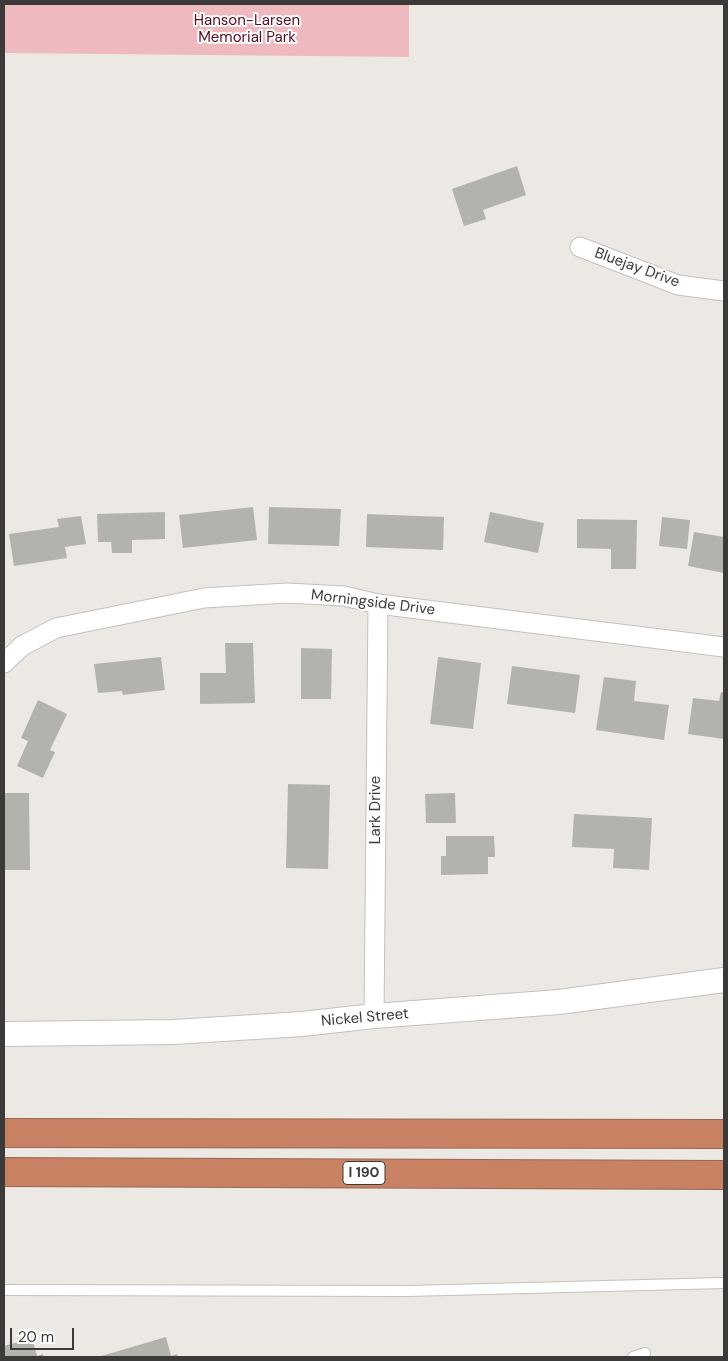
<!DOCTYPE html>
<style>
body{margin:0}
#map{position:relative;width:728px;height:1361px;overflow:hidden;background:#ece8e4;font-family:"DM Sans",sans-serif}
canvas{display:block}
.frame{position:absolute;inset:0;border:5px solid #3b3a38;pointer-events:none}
.scale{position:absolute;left:10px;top:1328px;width:64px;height:22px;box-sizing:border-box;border:2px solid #3b3a38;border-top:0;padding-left:6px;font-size:15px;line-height:18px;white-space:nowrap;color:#3b3a38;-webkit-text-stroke:4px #fff;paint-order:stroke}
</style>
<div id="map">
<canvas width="728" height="1361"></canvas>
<div class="frame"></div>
<div class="scale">20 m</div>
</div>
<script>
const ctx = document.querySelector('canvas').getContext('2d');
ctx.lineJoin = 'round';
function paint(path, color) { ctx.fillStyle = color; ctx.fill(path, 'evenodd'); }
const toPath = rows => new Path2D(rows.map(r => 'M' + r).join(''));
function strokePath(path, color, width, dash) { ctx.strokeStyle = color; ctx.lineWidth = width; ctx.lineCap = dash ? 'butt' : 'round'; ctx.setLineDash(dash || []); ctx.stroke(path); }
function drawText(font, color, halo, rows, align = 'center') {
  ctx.font = font + ' "DM Sans",sans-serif'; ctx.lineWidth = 4; ctx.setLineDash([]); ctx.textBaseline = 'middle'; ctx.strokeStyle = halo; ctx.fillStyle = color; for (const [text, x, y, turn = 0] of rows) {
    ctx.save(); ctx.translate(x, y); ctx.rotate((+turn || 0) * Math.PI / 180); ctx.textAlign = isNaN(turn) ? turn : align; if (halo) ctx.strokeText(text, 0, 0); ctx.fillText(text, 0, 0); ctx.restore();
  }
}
paint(toPath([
 [4,4,409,4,409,57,4,53]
]), '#eebabf');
paint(toPath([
 [517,166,526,195,483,210,486,219,464,226,452,189],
 [253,507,257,540,183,548,179,515],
 [269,507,341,509,339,546,268,544],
 [165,512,165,539,132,540,132,553,112,553,111,542,98,542,97,514],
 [490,512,544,523,538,553,484,542],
 [367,514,444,517,443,550,366,547],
 [81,516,86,544,65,547,67,558,14,566,9,534,59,527,57,519],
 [662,517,690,520,687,549,659,546],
 [577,519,637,520,636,569,611,569,611,549,577,548],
 [694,532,724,537,724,573,688,566],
 [225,643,253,643,255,703,200,704,200,673,226,673],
 [301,648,332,649,331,699,301,699],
 [161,657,165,690,123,695,122,691,98,693,94,664],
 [438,657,481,663,473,729,430,724],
 [512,666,580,675,575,713,507,704],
 [604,677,636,681,634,701,669,705,664,740,596,730],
 [721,692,724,693,724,739,688,734,693,698,719,701],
 [38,700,67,714,50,750,55,752,43,778,17,766,28,741,21,738],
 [288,784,330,785,328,869,286,868],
 [4,793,29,793,30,870,4,870],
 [455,793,456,823,426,823,425,794],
 [574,814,652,818,649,870,613,868,614,849,572,847],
 [446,836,494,836,495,857,488,857,488,874,441,875,441,856,446,856],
 [166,1337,171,1356,177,1354,178,1357,98,1357],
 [32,1338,37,1356,43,1354,44,1357,4,1357,4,1346]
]), '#b3b3ae');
const service = toPath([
 [4,1290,408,1291,724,1283],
 [633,1357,645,1353]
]);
const minor = toPath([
 [580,247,678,285,724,291],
 [4,663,22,646,56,628,204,598,287,593,344,596,378,604,724,647],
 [374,1016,378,604]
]);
const tertiary = toPath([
 [4,1034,174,1032,302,1024,374,1016,559,1002,724,980]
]);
const motorway = toPath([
 [4,1133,724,1134],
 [4,1172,724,1175]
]);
strokePath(service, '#c4c1bd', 12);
strokePath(minor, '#c4c1bd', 21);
strokePath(tertiary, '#c4c1bd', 26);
strokePath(motorway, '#976853', 30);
strokePath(service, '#fff', 10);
strokePath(minor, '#fff', 19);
strokePath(tertiary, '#fff', 24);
strokePath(motorway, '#c88162', 28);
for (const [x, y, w] of [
 [364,1173,42]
]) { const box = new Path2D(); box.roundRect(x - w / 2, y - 11.5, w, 23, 4); ctx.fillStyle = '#fff'; ctx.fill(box); strokePath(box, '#3b3a38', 1); }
drawText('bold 14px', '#3b3a38', null, [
 ["I 190",364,1173]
]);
drawText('15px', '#5c0920', '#fff', [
 ["Hanson-Larsen",247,21],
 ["Memorial Park",247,38]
]);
drawText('15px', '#3b3a38', '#fff', [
 ["Bluejay Drive",637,268,20],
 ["Morningside Drive",373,603,7],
 ["Lark Drive",376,810,-90],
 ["Nickel Street",365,1018,-5]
]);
</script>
